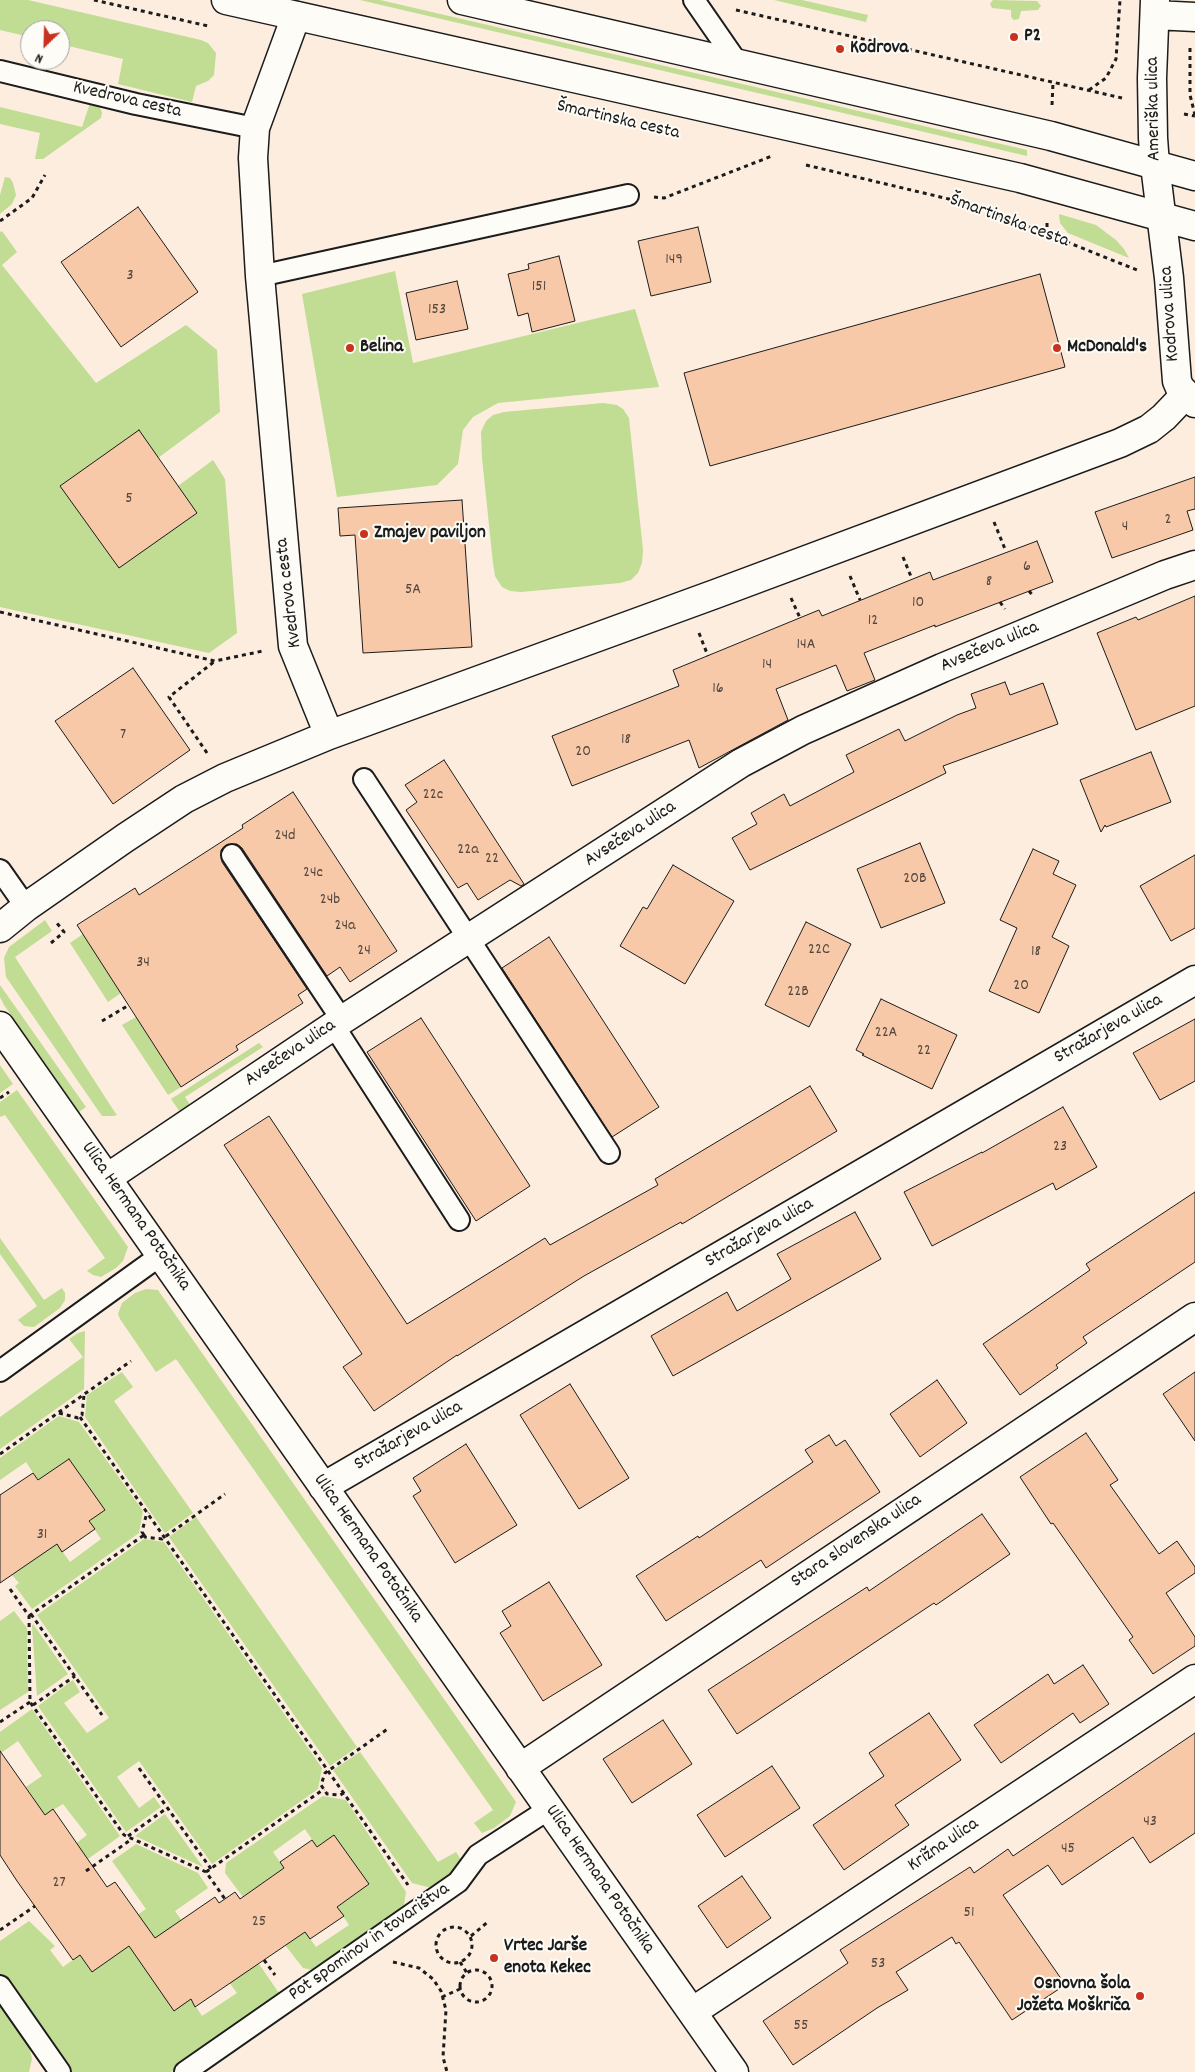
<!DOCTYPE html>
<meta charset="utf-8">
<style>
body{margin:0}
#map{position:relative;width:1195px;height:2072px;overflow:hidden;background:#fceddf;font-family:Dekko,sans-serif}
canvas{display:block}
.north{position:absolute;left:20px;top:20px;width:50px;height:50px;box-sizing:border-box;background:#fdfcf7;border:1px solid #a3a29f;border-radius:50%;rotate:204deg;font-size:14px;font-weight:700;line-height:20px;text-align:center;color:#1c1c1c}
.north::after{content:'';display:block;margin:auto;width:18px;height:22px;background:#c8321e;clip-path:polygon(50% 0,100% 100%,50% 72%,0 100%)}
</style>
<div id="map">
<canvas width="1195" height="2072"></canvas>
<div class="north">N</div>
</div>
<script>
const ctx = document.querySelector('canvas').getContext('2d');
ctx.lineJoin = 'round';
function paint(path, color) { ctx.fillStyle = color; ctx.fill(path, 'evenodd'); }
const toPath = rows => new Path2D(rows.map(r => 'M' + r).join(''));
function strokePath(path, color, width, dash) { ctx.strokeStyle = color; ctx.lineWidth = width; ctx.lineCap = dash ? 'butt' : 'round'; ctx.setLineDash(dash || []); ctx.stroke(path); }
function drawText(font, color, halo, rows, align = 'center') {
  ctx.font = font + ' Dekko,sans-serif'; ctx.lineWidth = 4; ctx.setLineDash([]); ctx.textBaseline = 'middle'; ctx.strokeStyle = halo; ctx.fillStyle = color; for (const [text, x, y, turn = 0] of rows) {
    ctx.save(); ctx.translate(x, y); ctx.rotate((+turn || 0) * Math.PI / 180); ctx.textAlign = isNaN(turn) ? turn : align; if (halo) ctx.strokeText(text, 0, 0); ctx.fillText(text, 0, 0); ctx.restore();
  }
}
paint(toPath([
 [0,0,28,0,201,40,208,43,216,53,214,75,208,81,196,86,192,102,118,84,123,59,60,44,60,30,30,30,30,37,0,30],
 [360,0,380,0,1027,150,1027,156],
 [774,0,802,0,868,15,866,22],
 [993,0,1037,1,1041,6,1038,10,1021,11,1019,19,1014,20,1011,17,1011,10,992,8,990,4],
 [90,103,100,108,102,112,101,118,43,159,35,159,40,133,0,124,0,107,82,127],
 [5,177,10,178,13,183,16,195,12,204,0,214,0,195],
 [1059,214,1096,225,1116,240,1124,249,1129,258,1068,233,1060,223],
 [2,231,17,252,2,265,96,383,186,325,217,350,220,412,158,458,197,513,178,486,213,460,225,479,237,633,209,653,0,607,0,232],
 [395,271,413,363,635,309,659,387,498,403,473,417,463,430,458,464,437,485,337,497,302,294],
 [603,403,617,405,623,409,629,418,643,550,642,563,638,573,631,580,620,583,521,592,510,591,502,587,495,576,493,563,482,458,481,432,486,421,493,415,504,412],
 [45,920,52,931,15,957,114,1111,117,1115,113,1116,102,1116,6,977,4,958,9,947],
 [83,934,121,993,108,1002,70,943],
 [0,985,86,1107,79,1112,4,1005,0,997],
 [136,1017,181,1087,168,1095,122,1025],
 [259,1043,263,1047,185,1097,189,1103,189,1108,184,1112,180,1112,171,1099],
 [0,1065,13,1084,0,1093],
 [17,1090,128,1247,123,1261,116,1268,101,1277,93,1275,87,1271,105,1258,5,1115,0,1117,0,1102],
 [0,1238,44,1300,62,1288,65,1293,65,1300,60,1308,34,1327,24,1326,18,1320,37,1306,0,1254],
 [146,1289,158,1290,516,1802,510,1816,494,1828,482,1833,474,1823,493,1810,176,1359,156,1372,120,1319,118,1314,122,1303,135,1293],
 [85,1331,84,1389,0,1449,0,1417,83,1357,69,1339,78,1333],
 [122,1372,133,1387,114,1401,193,1513,165,1533,85,1417,87,1395],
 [59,1416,79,1422,143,1511,139,1533,32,1609,15,1586,19,1583,12,1575,57,1544,70,1562,101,1539,89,1521,104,1510,69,1459,38,1480,26,1462,0,1480,0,1458],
 [196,1517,357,1747,330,1766,169,1537],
 [144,1539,164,1542,322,1768,318,1789,212,1864,139,1761,117,1777,139,1808,154,1797,161,1807,126,1832,38,1706,73,1680,80,1692,64,1703,87,1733,109,1718,37,1615],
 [14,1611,27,1628,28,1692,0,1710,0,1621],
 [33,1624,68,1674,37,1696,32,1626],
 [32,1709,120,1836,81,1864,70,1848,87,1835,63,1804,45,1815,26,1787,42,1776,18,1741,1,1753,0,1751,0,1732],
 [360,1752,438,1862,456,1852,460,1858,460,1866,452,1877,435,1889,412,1883,333,1770],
 [323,1796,346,1800,406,1892,403,1911,317,1971,303,1968,285,1945,305,1932,316,1947,349,1925,337,1907,369,1884,334,1835,317,1847,305,1829,273,1852,284,1868,243,1897,225,1873,226,1863],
 [165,1814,203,1867,135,1836],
 [136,1844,198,1873,208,1888,175,1911,185,1925,191,1999,202,2016,237,1993,225,1977,252,1958,257,1965,259,1964,281,1996,171,2072,68,2072,0,1975,0,1941,29,1921,55,1946,50,1950,63,1967,80,1955,92,1972,142,1937,130,1920,146,1909,112,1861],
 [0,2000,28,2040,32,2059,29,2072,0,2072]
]), '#c1dc93');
const building = toPath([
 [138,207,198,292,121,347,61,262,138,207],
 [698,227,711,282,651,296,638,241,698,227],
 [559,256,575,321,532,332,528,313,518,316,508,274,529,269,528,264,559,256],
 [1040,274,1065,367,710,466,684,373,1040,274],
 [457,281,468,329,416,340,406,293,457,281],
 [139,430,197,513,119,568,60,486,139,430],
 [1195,477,1195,509,1187,511,1193,530,1112,558,1095,512,1195,477],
 [462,500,472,647,363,653,355,535,340,536,338,508,462,500],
 [1037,541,1053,582,935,627,935,625,864,653,875,680,847,691,836,665,776,689,788,720,699,768,689,740,572,786,552,736,679,686,673,670,819,610,822,616,930,572,933,580,1037,541],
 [1195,596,1195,706,1136,730,1097,633,1136,617,1138,620,1195,596],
 [133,668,190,750,113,804,55,721,133,668],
 [1005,682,1010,695,1043,683,1058,724,943,766,946,773,750,870,732,838,757,824,751,813,784,794,790,806,854,772,846,755,899,729,905,741,957,715,976,708,971,694,1005,682],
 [1151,752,1171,802,1106,827,1105,825,1101,832,1080,780,1151,752],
 [444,760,524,884,521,886,510,880,478,900,467,883,458,888,406,810,417,802,405,785,444,760],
 [293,792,397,951,350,982,340,967,327,976,242,848,237,844,226,845,221,850,222,862,307,989,298,995,303,1003,236,1046,238,1050,181,1087,77,925,135,888,139,895,243,828,242,825,293,792],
 [920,843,945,903,881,928,857,869,920,843],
 [1033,849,1059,861,1053,874,1076,885,1052,937,1069,946,1039,1013,989,991,1017,928,1000,920,1033,849],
 [1195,855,1195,928,1171,941,1140,886,1195,855],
 [673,865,734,901,685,984,620,946,643,907,647,909,673,865],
 [806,922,851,944,809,1027,765,1005,806,922],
 [549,937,659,1107,612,1137,502,968,549,937],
 [881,999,957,1035,932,1089,862,1055,864,1054,856,1050,881,999],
 [421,1018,530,1186,476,1221,367,1052,421,1018],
 [1195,1019,1195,1081,1160,1100,1133,1053,1195,1019],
 [810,1086,837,1131,682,1224,681,1222,584,1276,457,1356,457,1355,374,1411,343,1367,362,1354,224,1145,269,1116,407,1324,545,1238,550,1245,658,1185,655,1179,810,1086],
 [1063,1107,1097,1167,1056,1190,1053,1183,932,1246,904,1192,982,1152,982,1153,1063,1107],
 [1195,1192,1195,1262,1083,1337,1087,1343,1056,1365,1058,1368,1020,1395,983,1344,1090,1270,1086,1264,1195,1192],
 [855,1212,881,1259,673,1376,651,1336,727,1292,737,1311,791,1279,777,1254,855,1212],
 [1195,1372,1195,1441,1163,1394,1195,1372],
 [937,1380,967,1423,920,1457,890,1414,937,1380],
 [570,1384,629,1478,579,1509,520,1415,570,1384],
 [1086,1433,1118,1480,1110,1485,1159,1554,1177,1541,1195,1567,1195,1573,1166,1593,1195,1637,1195,1646,1153,1674,1129,1640,1133,1637,1053,1523,1051,1524,1020,1477,1086,1433],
 [829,1435,836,1446,845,1440,880,1492,766,1568,761,1560,666,1621,636,1576,698,1536,699,1538,813,1462,805,1450,829,1435],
 [466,1444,517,1525,455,1563,413,1496,421,1491,413,1478,466,1444],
 [69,1459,105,1510,89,1521,95,1529,62,1552,57,1544,0,1583,0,1495,33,1473,38,1480,69,1459],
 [982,1514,1010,1554,936,1605,934,1603,737,1734,708,1690,867,1587,869,1591,982,1514],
 [549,1582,602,1665,543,1701,500,1633,511,1626,502,1611,549,1582],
 [1083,1665,1109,1704,1080,1723,1073,1713,1001,1763,974,1725,1048,1674,1054,1684,1083,1665],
 [929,1713,961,1760,895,1805,909,1825,844,1870,813,1825,884,1776,869,1753,929,1713],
 [663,1720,692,1764,632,1803,603,1759,663,1720],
 [1195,1733,1195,1833,1150,1863,1133,1837,1062,1885,1048,1865,1003,1895,1062,1980,1056,1984,1059,1989,1012,2020,959,1942,956,1944,952,1937,896,1972,908,1990,877,2008,793,2065,763,2021,848,1963,840,1950,970,1867,974,1873,1008,1849,1013,1856,1195,1733],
 [0,1751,45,1815,53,1809,107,1887,115,1882,155,1938,215,1897,219,1903,235,1892,240,1899,284,1868,280,1862,312,1840,317,1847,334,1835,369,1884,337,1907,344,1916,310,1939,305,1932,195,2007,191,1999,174,2011,129,1946,92,1972,80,1955,73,1960,17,1881,0,1855,0,1751],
 [772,1766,800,1808,725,1857,697,1815,772,1766],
 [742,1876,771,1918,727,1948,698,1906,742,1876]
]);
paint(building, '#f8c9a8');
strokePath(building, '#1c1c1c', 1);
const service = toPath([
 [694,0,739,65],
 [0,71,136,104,255,128],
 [260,276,628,195],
 [364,779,609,1153],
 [232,855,342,1020],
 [0,870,26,907],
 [334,1026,459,1220],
 [0,1371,161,1255],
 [0,1986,60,2072],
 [185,2072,458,1882,478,1855,549,1809]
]);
const minor = toPath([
 [1155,0,1152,78,1153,138,1155,165,1169,278,1177,381,1180,388,1195,403],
 [1155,15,1195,17],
 [296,16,255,128,253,158,260,276,293,646,329,735],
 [0,928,26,907,125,838,184,799,225,778,329,735,718,593,1120,443,1149,429,1164,417,1186,394],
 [0,1026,734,2072],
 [107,1178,342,1020,741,763,803,730,942,668,1165,575,1195,565],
 [323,1487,1195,980],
 [520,1768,1195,1317],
 [692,2012,1195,1679]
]);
const primary = toPath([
 [226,0,1020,178,1195,226],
 [462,0,1051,136,1195,176]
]);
strokePath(service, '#1c1c1c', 24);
strokePath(minor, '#1c1c1c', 31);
strokePath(primary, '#1c1c1c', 31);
strokePath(toPath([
 [94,0,208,26],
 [736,10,1122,98],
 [1190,48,1190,95,1195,115],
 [1089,90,1106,78,1116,59,1120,0],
 [1052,105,1053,83],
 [1184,114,1195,116],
 [806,165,974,205,1137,270],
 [654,197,664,198,772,156],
 [0,221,32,198,45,175],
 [1047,235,1047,219],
 [994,522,1005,549],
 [903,557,912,579],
 [850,576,860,600],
 [1029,591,1034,597],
 [791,598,800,618],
 [1000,602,1005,609],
 [0,612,215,661,263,651],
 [699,633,708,656],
 [207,753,169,697,215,661],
 [51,943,64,932,56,922],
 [102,1021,129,1005],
 [0,1098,9,1092],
 [59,1413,78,1418,80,1417,82,1415,84,1395],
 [80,1417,408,1885],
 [0,1454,131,1361],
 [144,1535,145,1537,162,1539,225,1494],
 [144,1535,142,1532,146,1516,149,1513],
 [10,1589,29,1616,30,1702,124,1835,206,1872,225,1899],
 [31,1614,102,1715],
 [29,1616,144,1535],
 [33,1705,75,1676],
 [0,1722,30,1702],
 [139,1768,211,1869],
 [344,1793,340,1795,327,1794,321,1785,325,1773,389,1728],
 [128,1836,167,1808],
 [86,1871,132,1839],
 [206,1872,324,1789],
 '436 1945a18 18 0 1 1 36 0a18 18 0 1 1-36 0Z',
 [0,1930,35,1906],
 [471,1936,489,1921],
 [264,1960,275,1975],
 [393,1962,419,1968,433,1979,441,1991,446,2010,443,2057,447,2072],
 [460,1962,467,1973],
 '460 1986a16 16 0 1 1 32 0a16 16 0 1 1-32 0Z',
 [442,1997,460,1989]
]), '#1c1c1c', 3, [4, 4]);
strokePath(service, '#fdfcf7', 20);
strokePath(minor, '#fdfcf7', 28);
strokePath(primary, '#fdfcf7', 28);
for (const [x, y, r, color] of [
 [1014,37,5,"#c8321e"],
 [840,49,5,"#c8321e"],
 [350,348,5,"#c8321e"],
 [1057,348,5,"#c8321e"],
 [364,534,5,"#c8321e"],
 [494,1958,5,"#c8321e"],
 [1140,1996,5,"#c8321e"]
]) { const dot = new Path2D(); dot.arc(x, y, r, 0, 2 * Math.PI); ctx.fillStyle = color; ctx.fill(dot); strokePath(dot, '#fdfcf7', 2); }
drawText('16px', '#53473f', null, [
 ["149",674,261],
 ["3",130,277],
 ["151",539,288],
 ["153",437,311],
 ["5",129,500],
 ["2",1168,521],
 ["4",1125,528],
 ["6",1027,568],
 ["8",989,583],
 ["5A",413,591],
 ["10",918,604],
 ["12",873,622],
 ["14A",806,646],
 ["14",767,666],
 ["16",718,690],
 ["7",123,736],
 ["18",626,741],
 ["20",583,753],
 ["22c",433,796],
 ["24d",285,837],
 ["22a",468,851],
 ["22",492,860],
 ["24c",313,874],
 ["20B",915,880],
 ["24b",330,901],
 ["24a",345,927],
 ["22C",819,951],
 ["24",364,952],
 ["18",1036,953],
 ["34",143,964],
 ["20",1021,987],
 ["22B",798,993],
 ["22A",886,1034],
 ["22",924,1052],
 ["23",1060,1148],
 ["31",42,1536],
 ["43",1150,1823],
 ["45",1068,1850],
 ["27",59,1884],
 ["51",969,1914],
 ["25",259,1923],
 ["53",878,1965],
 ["55",801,2027]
]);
drawText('bold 19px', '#1c1c1c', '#fdfcf7', [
 ["P2",1024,37],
 ["Kodrova",850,49],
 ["Belina",360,348],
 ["McDonald's",1067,348],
 ["Zmajev paviljon",374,534],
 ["Vrtec Jarše",504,1947],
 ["enota Kekec",504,1969],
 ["Osnovna šola",1130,1985,"right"],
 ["Jožeta Moškriča",1130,2007,"right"]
], 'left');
drawText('19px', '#1c1c1c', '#fdfcf7', [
 ["Kvedrova cesta",127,101,13],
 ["Ameriška ulica",1155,109,-91],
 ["Šmartinska cesta",618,121,13],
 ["Šmartinska cesta",1009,222,20],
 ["Kodrova ulica",1171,314,-94],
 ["Kvedrova cesta",290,593,-97],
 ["Avsečeva ulica",990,648,-23],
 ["Avsečeva ulica",631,835,-33],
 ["Stražarjeva ulica",1109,1030,-30],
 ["Avsečeva ulica",291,1054,-34],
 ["Ulica Hermana Potočnika",135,1217,55],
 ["Stražarjeva ulica",760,1234,-30],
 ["Stražarjeva ulica",409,1437,-30],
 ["Stara slovenska ulica",857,1542,-34],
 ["Ulica Hermana Potočnika",367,1549,55],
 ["Križna ulica",944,1846,-34],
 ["Ulica Hermana Potočnika",599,1880,55],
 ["Pot spominov in tovarištva",370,1943,-35]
]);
</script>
